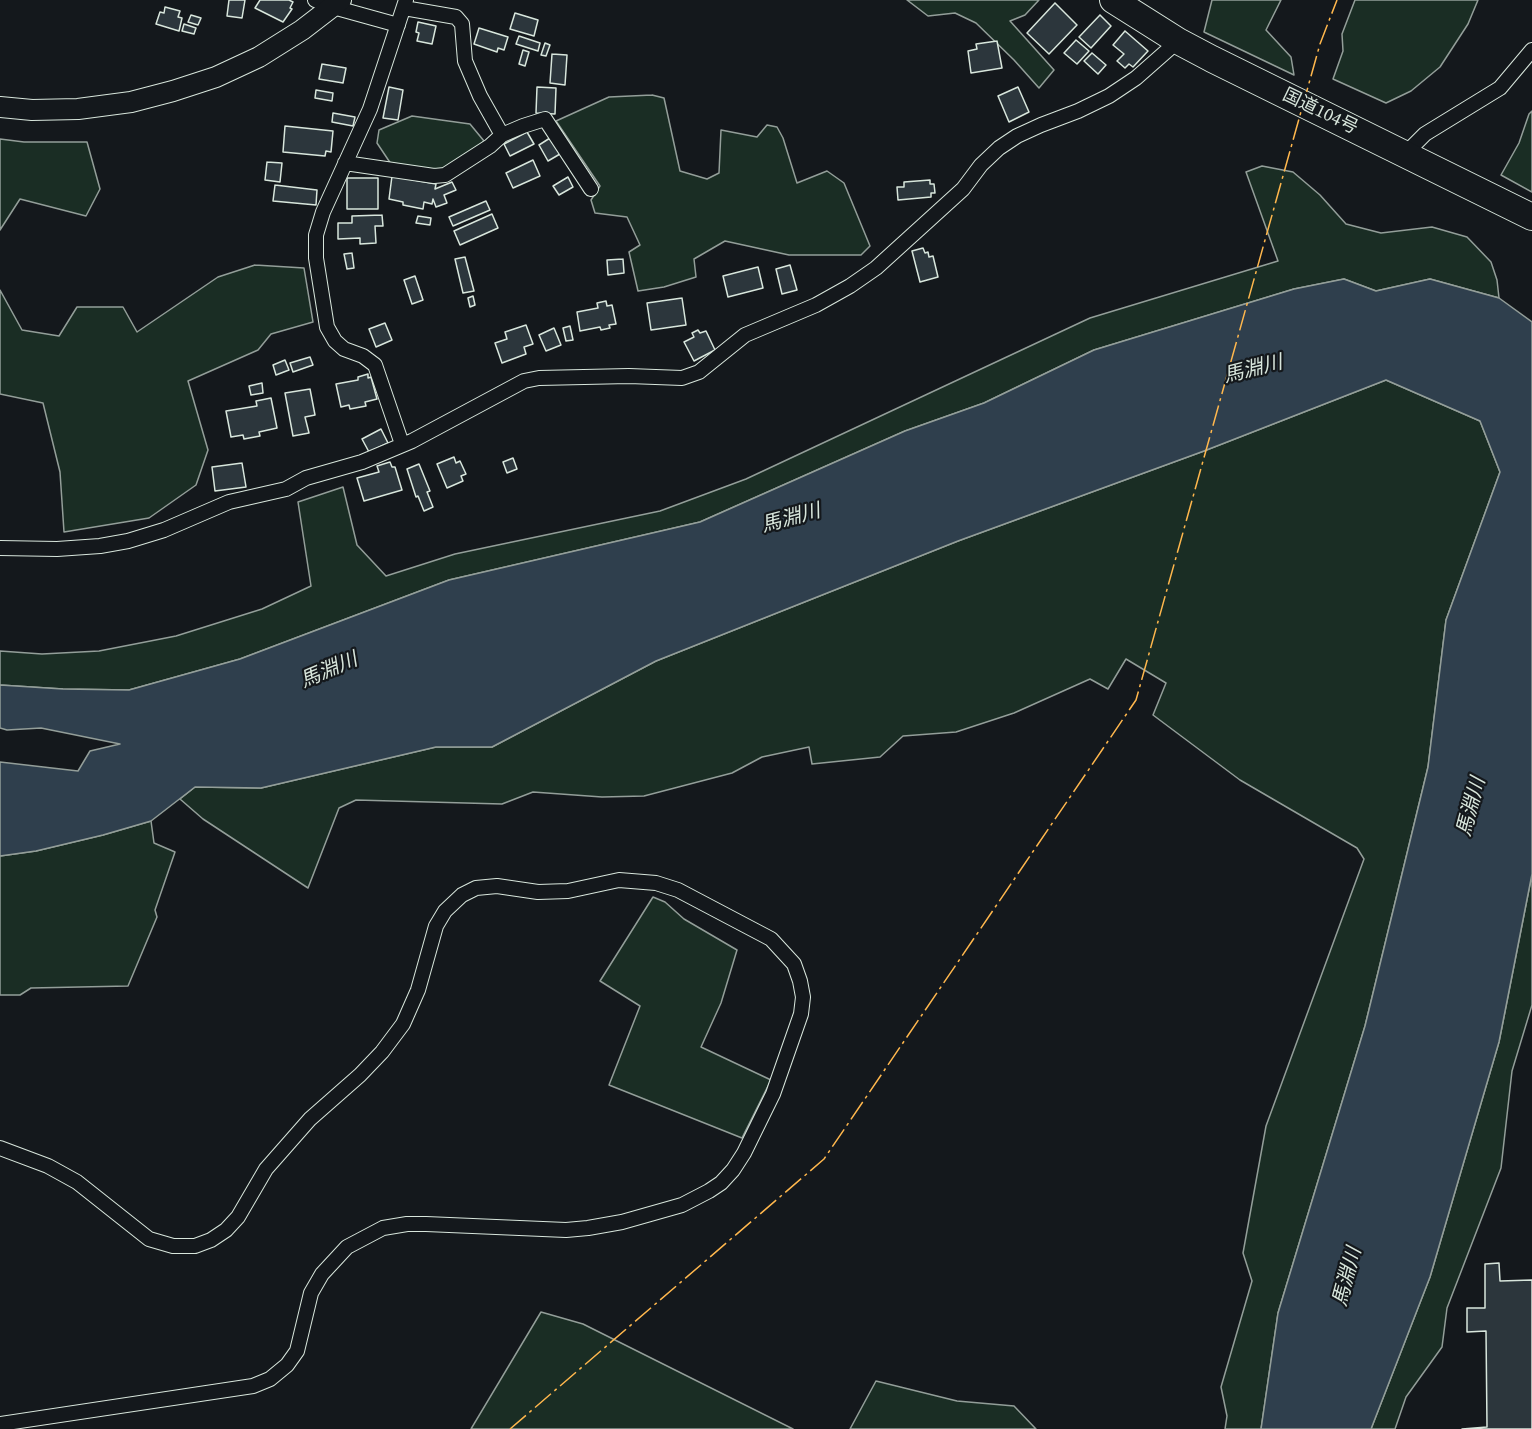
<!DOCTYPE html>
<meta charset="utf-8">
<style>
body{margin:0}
canvas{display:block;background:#14181c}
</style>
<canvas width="1532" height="1429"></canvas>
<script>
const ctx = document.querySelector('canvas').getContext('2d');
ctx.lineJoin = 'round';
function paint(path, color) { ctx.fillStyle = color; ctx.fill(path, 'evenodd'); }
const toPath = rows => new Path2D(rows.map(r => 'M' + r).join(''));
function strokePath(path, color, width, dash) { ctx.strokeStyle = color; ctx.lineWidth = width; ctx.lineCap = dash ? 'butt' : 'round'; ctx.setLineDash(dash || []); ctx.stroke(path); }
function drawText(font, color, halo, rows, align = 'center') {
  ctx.font = font + ' "Source Serif 4","Noto Sans JP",serif'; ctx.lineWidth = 4.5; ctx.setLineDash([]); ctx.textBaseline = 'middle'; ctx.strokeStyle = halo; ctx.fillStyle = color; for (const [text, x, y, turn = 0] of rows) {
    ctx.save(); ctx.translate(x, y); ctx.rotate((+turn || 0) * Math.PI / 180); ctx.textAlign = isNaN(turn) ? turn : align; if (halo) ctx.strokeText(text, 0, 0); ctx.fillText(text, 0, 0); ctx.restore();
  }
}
const green = toPath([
 [907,0,1039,0,1025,15,1010,21,1054,70,1039,88,1014,60,976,23,955,13,928,16,907,0],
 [1212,0,1281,0,1266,30,1291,57,1294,75,1204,32,1212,0],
 [1355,0,1478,0,1468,24,1440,67,1411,91,1386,103,1333,79,1343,51,1342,34,1355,0],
 [652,95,664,98,680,171,707,179,719,173,721,130,757,137,767,125,777,127,783,138,797,183,827,171,844,183,870,246,861,255,789,255,725,241,694,259,696,277,664,287,638,291,629,252,640,245,627,217,595,213,591,200,600,186,556,121,609,97,652,95],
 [1532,111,1532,192,1501,175,1519,143,1529,114,1532,111],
 [412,116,470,124,484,141,470,155,439,171,391,164,377,143,379,130,412,116],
 [0,139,24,142,87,142,100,189,86,216,20,199,0,230,0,139],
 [1262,166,1293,172,1320,195,1346,224,1381,233,1432,227,1467,237,1491,262,1497,280,1499,298,1430,279,1376,291,1344,279,1294,289,1094,350,984,403,905,431,700,522,449,580,240,659,129,690,63,689,0,685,0,651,42,654,99,651,176,636,262,609,311,586,298,502,343,487,357,545,386,576,455,554,660,511,746,479,1090,318,1278,261,1246,172,1262,166],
 [255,265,304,268,313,322,271,334,258,350,188,381,208,450,196,485,149,518,64,532,60,472,43,403,0,394,0,290,22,330,59,336,77,307,123,307,137,332,218,277,255,265],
 [1386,380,1480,421,1500,472,1446,620,1428,767,1365,1026,1278,1313,1261,1429,1225,1429,1227,1416,1221,1387,1252,1281,1243,1253,1266,1126,1364,859,1357,848,1240,780,1153,715,1166,683,1126,659,1108,689,1090,679,1014,713,956,732,903,736,880,757,812,764,809,747,762,757,732,773,644,796,602,797,533,792,502,804,356,800,339,808,308,888,203,819,180,799,195,787,261,788,436,747,492,747,656,661,958,541,1204,451,1386,380],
 [151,821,154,843,175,852,155,910,157,917,128,986,31,988,20,995,0,995,0,856,36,851,103,835,151,821],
 [1532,874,1532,1005,1512,1071,1501,1168,1447,1308,1442,1347,1406,1397,1395,1429,1371,1429,1430,1277,1499,1042,1532,874],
 [653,897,665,902,684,919,737,950,721,1003,701,1047,771,1080,742,1138,609,1085,640,1006,600,981,653,897],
 [541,1312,583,1324,793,1429,471,1429,541,1312],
 [876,1381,957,1401,1014,1406,1036,1429,850,1429,876,1381]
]);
paint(green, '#1a2d24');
strokePath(green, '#939e99', 1.5);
const water = toPath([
 [1344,279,1376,291,1430,279,1499,298,1532,322,1532,874,1499,1042,1430,1277,1371,1429,1261,1429,1278,1313,1365,1026,1428,767,1446,620,1500,472,1480,421,1386,380,1204,451,958,541,656,661,492,747,436,747,261,788,195,787,151,821,103,835,36,851,0,856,0,762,78,771,90,751,120,744,41,728,7,730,0,728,0,685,63,689,129,690,240,659,449,580,700,522,905,431,984,403,1094,350,1294,289,1344,279]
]);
paint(water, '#2f3f4d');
strokePath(water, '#939e99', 1.5);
const building = toPath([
 [229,0,245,0,242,18,227,16,229,0],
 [260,0,289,0,293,2,290,8,292,9,283,22,255,8,260,0],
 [1055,3,1077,25,1049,54,1027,33,1055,3],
 [165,7,180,11,178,17,182,18,179,31,156,24,160,12,164,13,165,7],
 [515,13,538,20,534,36,510,29,515,13],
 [191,15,201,18,198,25,188,22,191,15],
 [1100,15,1111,26,1091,48,1079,37,1100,15],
 [418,22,436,26,432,44,417,41,419,33,416,32,418,22],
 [184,24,196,28,194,34,182,31,184,24],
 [479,28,508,37,504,50,498,48,497,52,474,44,479,28],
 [1125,31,1148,51,1133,67,1129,64,1125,68,1117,61,1124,54,1113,45,1125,31],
 [519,36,540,43,538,51,516,44,519,36],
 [1076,40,1089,51,1077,64,1064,53,1076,40],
 [997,41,1002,68,971,73,968,51,977,49,976,44,997,41],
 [545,43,550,45,546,56,541,55,545,43],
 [523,50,529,52,525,66,519,64,523,50],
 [1092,53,1106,65,1098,74,1084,61,1092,53],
 [552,54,567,55,565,85,550,83,552,54],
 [322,64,346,68,343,83,319,79,322,64],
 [389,87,403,90,398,120,383,118,389,87],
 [537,87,556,88,555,114,536,113,537,87],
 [1018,87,1029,112,1009,122,998,96,1018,87],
 [316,90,333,93,332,101,315,98,316,90],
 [333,113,355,117,353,126,332,122,333,113],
 [285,126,333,131,331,152,326,151,325,156,283,152,285,126],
 [527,132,534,144,510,156,504,144,527,132],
 [550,138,560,154,548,161,539,145,550,138],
 [533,160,540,176,513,188,506,173,533,160],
 [267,162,282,163,280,182,265,180,267,162],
 [392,176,436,184,435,189,452,182,456,190,444,195,447,203,436,207,433,199,432,204,424,202,423,209,403,205,403,202,389,199,392,176],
 [568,177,573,187,559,195,553,186,568,177],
 [347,178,378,178,378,209,347,209,347,178],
 [930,180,930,184,934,184,935,193,931,193,931,197,898,200,897,187,904,187,904,182,930,180],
 [275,185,317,190,316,205,273,201,275,185],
 [486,201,490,210,453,226,449,217,486,201],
 [492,214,498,228,460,245,454,231,492,214],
 [382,215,383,226,375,226,376,243,360,244,360,238,338,239,338,223,352,223,352,216,382,215],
 [418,216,431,218,430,225,416,223,418,216],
 [923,248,925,253,928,252,929,257,933,256,938,277,920,282,912,251,923,248],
 [352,253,354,268,347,269,344,254,352,253],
 [465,257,474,291,463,293,455,259,465,257],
 [623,259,624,273,608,275,607,260,623,259],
 [790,265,797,290,782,294,776,269,790,265],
 [758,267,763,288,728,297,723,276,758,267],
 [415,276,423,300,412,304,404,280,415,276],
 [473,296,475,305,470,307,468,298,473,296],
 [682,298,686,325,651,330,647,303,682,298],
 [606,301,607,306,612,305,616,324,609,325,610,328,601,330,600,327,580,331,577,312,598,308,597,303,606,301],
 [385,323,392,340,376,347,369,329,385,323],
 [526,325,533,344,524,347,526,354,502,363,495,343,507,339,505,332,526,325],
 [570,326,573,340,566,341,563,328,570,326],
 [554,328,561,345,546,351,539,335,554,328],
 [698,330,700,333,706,331,715,350,694,361,684,342,694,337,692,333,698,330],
 [310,357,313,365,293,372,290,363,310,357],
 [285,360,289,370,276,375,273,365,285,360],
 [368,374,368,378,371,377,377,399,365,402,366,406,350,409,349,405,341,407,336,384,358,380,358,377,368,374],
 [262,383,263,393,251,395,249,386,262,383],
 [310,389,315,415,305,417,309,433,293,436,285,393,310,389],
 [271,398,277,428,259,432,260,436,244,439,243,435,231,437,226,411,257,406,256,401,271,398],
 [381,429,388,443,369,452,362,439,381,429],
 [454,457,456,463,460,461,466,474,461,476,463,481,447,488,437,464,454,457],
 [513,458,517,469,507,473,503,462,513,458],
 [390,462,392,467,395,467,402,490,364,501,357,478,379,472,377,466,390,462],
 [242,463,246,487,215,491,212,467,242,463],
 [419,464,430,491,427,492,433,507,424,511,418,496,416,497,407,469,419,464],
 [1499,1263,1500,1281,1532,1280,1532,1429,1462,1429,1487,1427,1486,1331,1467,1332,1467,1308,1485,1308,1485,1264,1499,1263]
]);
paint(building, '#2c363c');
strokePath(building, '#d8e6dc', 1.5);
const street = toPath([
 [315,0,333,7,398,25],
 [404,8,456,17,462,24,465,61,480,96,502,135],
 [1405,154,1425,134,1500,88,1532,50],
 [345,163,434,176,445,175,490,146,502,135,523,126,545,119,591,189],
 [402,444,375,365,363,356,344,349,335,341,327,327,316,258,316,235,323,212,370,109,406,0],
 [0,548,57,549,100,546,128,541,164,530,229,502,286,489,306,478,362,462,412,441,524,381,539,378,629,376,682,378,699,372,745,335,816,305,850,286,876,268,930,219,963,189,981,165,999,148,1017,136,1041,125,1078,111,1109,96,1136,78,1178,41],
 [0,1148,48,1166,77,1182,149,1239,173,1246,195,1246,211,1240,226,1230,238,1217,266,1169,310,1119,360,1075,382,1052,403,1024,418,990,436,926,445,911,462,895,476,888,497,886,538,892,568,891,619,880,656,883,678,890,771,939,794,964,800,981,803,997,801,1014,773,1094,744,1153,733,1170,721,1183,709,1191,682,1205,622,1222,588,1228,566,1230,426,1224,407,1224,383,1228,347,1247,322,1274,311,1293,297,1351,287,1365,270,1379,253,1386,0,1424]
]);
const secondary = toPath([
 [0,107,32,110,78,109,131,102,173,91,216,77,259,57,302,30,341,0]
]);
const highway = toPath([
 [1113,0,1178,41,1212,59,1532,217]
]);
strokePath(street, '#d8e6dc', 16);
strokePath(secondary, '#d8e6dc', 22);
strokePath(highway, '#d8e6dc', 28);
strokePath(street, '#14181c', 14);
strokePath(secondary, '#14181c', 20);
strokePath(highway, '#14181c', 26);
strokePath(toPath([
 [510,1429,824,1159,1136,700,1320,44,1337,0]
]), '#ffb74d', 1.5, [21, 4.5, 3, 4.5]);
drawText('18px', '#d8e6dc', '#14181c', [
 ["国道104号",1320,112,26]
]);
drawText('italic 20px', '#d8e6dc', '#14181c', [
 ["馬淵川",1253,370,-14],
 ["馬淵川",791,519,-15],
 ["馬淵川",329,671,-23],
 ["馬淵川",1472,807,-75],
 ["馬淵川",1348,1277,-75]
]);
</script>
